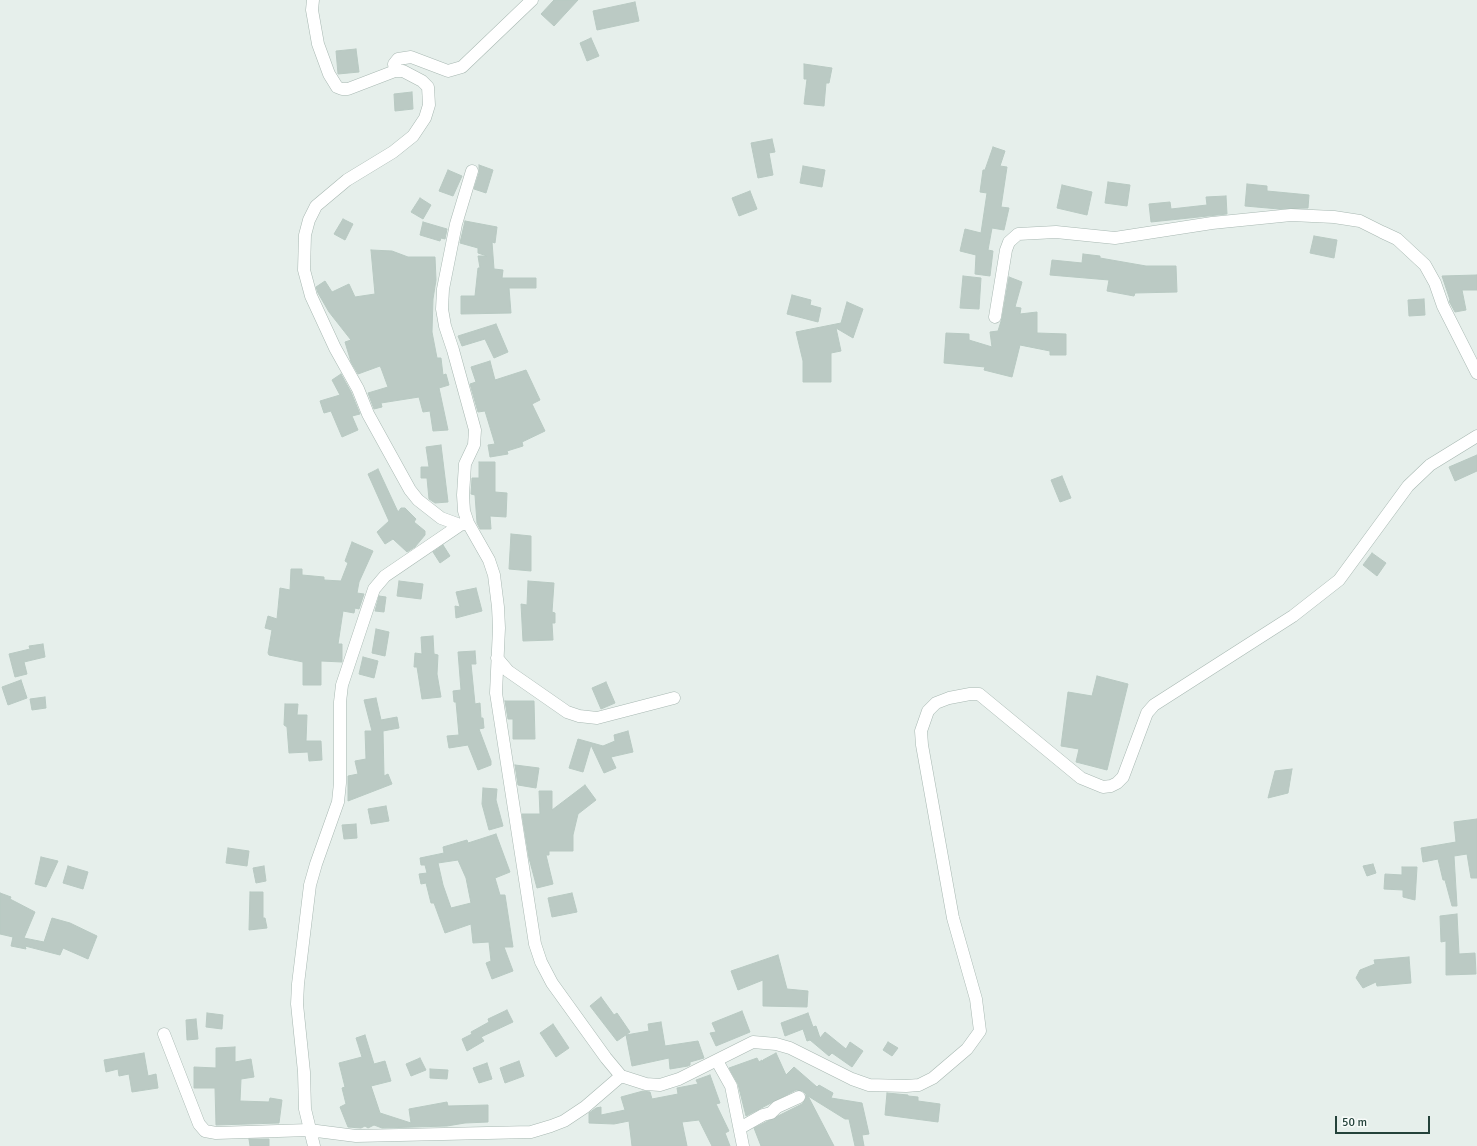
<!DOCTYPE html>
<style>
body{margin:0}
#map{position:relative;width:1477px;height:1146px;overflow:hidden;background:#e6efeb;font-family:Signika,sans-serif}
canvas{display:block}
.scale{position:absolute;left:1335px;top:1116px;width:95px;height:18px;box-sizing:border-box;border:2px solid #24423a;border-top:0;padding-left:5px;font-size:12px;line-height:14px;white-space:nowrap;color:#24423a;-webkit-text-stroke:3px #f7fbf9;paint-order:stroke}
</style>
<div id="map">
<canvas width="1477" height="1146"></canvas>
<div class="scale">50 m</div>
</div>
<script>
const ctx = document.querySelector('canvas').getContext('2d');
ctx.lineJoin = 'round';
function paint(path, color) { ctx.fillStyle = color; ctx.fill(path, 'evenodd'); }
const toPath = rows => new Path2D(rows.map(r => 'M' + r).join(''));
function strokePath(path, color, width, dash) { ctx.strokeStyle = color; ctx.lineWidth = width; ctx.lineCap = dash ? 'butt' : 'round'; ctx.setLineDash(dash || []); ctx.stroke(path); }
const building = toPath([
 [554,0,578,0,554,26,541,14,554,0],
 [635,2,639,21,597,30,593,11,635,2],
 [591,38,599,56,587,61,580,43,591,38],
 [356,49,359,72,338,74,336,51,356,49],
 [804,64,832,68,829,83,826,83,824,106,804,104,807,79,804,79,804,64],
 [412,92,413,109,395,111,394,94,412,92],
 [772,139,775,152,769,153,773,175,758,178,751,143,772,139],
 [993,147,1005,151,1000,166,1007,167,1001,207,1009,208,1004,230,992,228,988,250,993,251,990,276,975,274,976,255,960,251,965,229,981,233,987,193,980,192,983,170,985,170,993,147],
 [479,165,493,170,486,193,474,189,479,173,479,165],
 [803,166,825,170,822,187,800,183,803,166],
 [448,170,462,176,453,196,439,191,448,170],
 [1108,182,1130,185,1127,206,1105,203,1108,182],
 [1247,184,1267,186,1267,191,1309,195,1308,208,1279,209,1245,206,1247,184],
 [1062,185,1092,192,1087,215,1057,208,1062,185],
 [750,191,757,209,739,216,732,198,750,191],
 [1226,196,1227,214,1151,222,1149,204,1170,202,1171,209,1207,205,1206,197,1226,196],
 [420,198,431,205,423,219,411,212,420,198],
 [343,219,353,224,345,240,334,234,343,219],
 [465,221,497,227,495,243,492,242,494,269,503,270,502,278,536,278,536,288,509,288,511,313,461,314,461,296,475,296,478,268,480,268,478,256,487,256,478,253,478,248,460,243,465,221],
 [423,222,447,229,445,239,441,238,440,241,420,235,423,222],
 [1314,236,1337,240,1334,258,1310,253,1314,236],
 [371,250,392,251,408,257,435,257,436,280,433,299,432,332,437,358,441,358,443,375,446,374,449,385,439,388,448,430,433,431,430,411,423,412,419,397,381,403,382,407,374,409,368,393,388,387,381,368,380,366,358,374,351,362,345,342,351,340,329,312,318,293,316,287,325,281,332,292,349,284,355,297,375,294,371,250],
 [1083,254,1100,256,1100,258,1146,266,1176,266,1177,292,1135,293,1134,296,1107,291,1109,280,1050,275,1052,260,1082,263,1083,254],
 [1477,275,1477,290,1462,290,1466,310,1455,312,1449,301,1450,300,1442,276,1477,275],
 [963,276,981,278,979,309,960,308,963,276],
 [1009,277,1022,282,1015,307,1021,308,1020,314,1037,312,1037,333,1066,334,1066,355,1050,355,1050,351,1020,345,1012,377,984,370,985,367,944,363,946,333,969,334,969,340,992,347,990,332,998,331,1002,318,1009,277],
 [792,295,811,300,810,305,821,308,818,322,787,314,792,295],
 [1424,299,1425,315,1409,316,1408,300,1424,299],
 [847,302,863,309,853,338,836,328,841,351,831,353,831,382,803,382,803,361,796,332,841,323,847,302],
 [496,324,508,352,494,358,485,339,462,346,458,336,496,324],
 [490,361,495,380,526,370,540,400,532,404,545,431,522,442,523,446,507,451,508,454,490,457,488,445,495,444,485,411,478,412,470,384,476,382,471,367,490,361],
 [341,374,351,392,360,414,352,416,358,430,342,437,331,411,324,413,320,401,340,395,332,380,341,374],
 [441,445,448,502,435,503,429,499,427,478,421,478,421,467,429,467,426,447,441,445],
 [1477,455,1477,471,1455,481,1449,467,1477,455],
 [479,462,495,462,495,492,507,493,506,517,490,516,491,529,480,529,477,523,475,495,471,494,472,478,479,478,479,462],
 [378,469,398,512,401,508,405,508,416,519,414,522,425,531,425,535,415,547,407,552,393,539,385,544,377,532,389,521,368,474,378,469],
 [1062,476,1071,498,1060,502,1051,480,1062,476],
 [511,534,531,536,531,571,509,569,511,534],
 [352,542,373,551,359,582,357,593,364,594,359,609,355,608,354,613,343,611,338,644,342,644,342,662,321,661,321,685,303,685,303,662,269,655,268,653,272,630,265,628,268,616,277,619,280,588,290,590,291,569,302,569,302,575,324,577,324,580,341,581,348,563,345,561,352,542],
 [443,545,450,556,440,563,433,552,443,545],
 [1372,553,1386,563,1377,576,1363,565,1372,553],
 [399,581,423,584,421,599,397,596,399,581],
 [528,581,554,583,552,612,555,613,555,623,552,623,553,640,523,641,521,604,527,605,528,581],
 [476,588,482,611,456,618,455,606,460,607,456,592,476,588],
 [379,596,386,597,384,612,375,611,379,596],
 [376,629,389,632,385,656,372,653,376,629],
 [433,636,434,654,438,655,437,674,441,697,422,699,417,667,414,667,415,653,422,654,421,637,433,636],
 [43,644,45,657,24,662,27,674,15,677,9,654,30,649,29,646,43,644],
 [475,651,476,664,471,664,475,704,480,703,481,718,483,718,484,728,479,729,491,761,491,765,478,770,468,745,449,748,447,736,459,735,456,702,454,702,453,691,461,690,458,652,475,651],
 [363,657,378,661,374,678,359,674,363,657],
 [1097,676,1128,684,1107,770,1076,762,1079,749,1061,746,1068,692,1092,696,1097,676],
 [21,680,27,698,8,705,2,687,21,680],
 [606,682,615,703,601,709,592,688,606,682],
 [45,697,46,708,32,710,30,699,45,697],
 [376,698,381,720,397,717,399,728,383,731,384,776,388,774,392,784,348,801,348,776,358,774,355,761,366,759,365,731,372,731,364,700,376,698],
 [505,701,534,701,535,739,513,739,513,719,508,719,505,701],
 [285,704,298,704,297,715,307,715,306,741,321,741,322,760,309,761,308,752,289,753,287,727,284,725,285,704],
 [628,731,633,752,611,757,616,768,604,773,591,745,583,772,569,768,578,739,603,746,615,741,614,735,628,731],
 [515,765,539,768,536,788,518,785,515,765],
 [1292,769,1288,793,1268,798,1275,771,1292,769],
 [585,785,596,800,578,814,573,835,573,851,549,851,549,855,546,855,553,884,537,888,529,858,522,814,540,814,539,791,552,791,552,810,585,785],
 [483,788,497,789,496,800,503,826,489,830,482,804,483,788],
 [386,806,389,821,371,824,368,809,386,806],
 [1477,819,1477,878,1471,878,1467,854,1454,856,1457,906,1452,906,1445,880,1443,880,1438,859,1423,862,1421,848,1456,842,1454,822,1477,819],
 [356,824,357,838,344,839,342,825,356,824],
 [496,834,510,872,495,878,500,895,505,895,513,947,504,947,513,971,492,979,486,963,491,961,489,942,473,943,471,924,445,933,434,903,431,903,426,883,421,884,419,874,427,873,425,865,421,865,420,858,444,853,443,847,467,840,468,843,496,834],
 [458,860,466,878,471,903,451,908,443,885,438,863,458,860],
 [228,848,249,851,247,866,226,863,228,848],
 [41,857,58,861,46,887,35,884,41,857],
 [1373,864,1376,873,1367,876,1363,866,1373,864],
 [68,866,88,872,83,889,63,883,68,866],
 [264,866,266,881,256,883,253,868,264,866],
 [1402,867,1417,867,1415,900,1403,897,1403,890,1384,889,1385,874,1402,875,1402,867],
 [250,892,263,892,263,918,265,918,267,928,249,930,250,892],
 [0,893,11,897,10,899,35,912,24,938,44,942,52,918,70,923,97,936,88,959,63,948,60,955,25,946,26,949,11,946,13,937,0,934,0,893],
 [572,893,577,912,552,917,548,898,572,893],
 [1457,914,1459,954,1475,953,1476,974,1446,975,1446,941,1441,942,1440,916,1457,914],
 [778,955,787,989,808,991,807,1007,763,1006,763,980,738,990,731,971,778,955],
 [1409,957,1411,983,1377,986,1376,982,1363,988,1356,978,1360,970,1375,964,1374,960,1409,957],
 [601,997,614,1015,617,1013,630,1032,617,1041,590,1006,601,997],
 [507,1010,513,1022,481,1037,484,1041,467,1051,462,1039,472,1034,471,1032,489,1022,488,1019,507,1010],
 [742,1011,750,1032,716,1046,710,1033,716,1032,712,1023,742,1011],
 [207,1013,223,1015,222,1029,206,1027,207,1013],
 [808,1013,813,1027,816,1026,820,1038,825,1032,846,1049,850,1042,863,1051,852,1067,832,1053,829,1056,810,1040,807,1041,803,1029,785,1036,781,1023,808,1013],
 [196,1019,198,1039,187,1040,186,1020,196,1019],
 [661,1022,665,1046,698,1041,704,1058,690,1062,690,1065,688,1066,670,1069,669,1058,632,1066,626,1035,649,1031,648,1024,661,1022],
 [553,1024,569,1048,556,1057,540,1033,553,1024],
 [365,1035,374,1064,385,1061,391,1081,371,1086,380,1113,411,1123,409,1109,447,1102,448,1106,488,1105,488,1122,465,1123,447,1126,382,1128,374,1125,368,1128,365,1126,361,1128,348,1127,340,1107,346,1104,342,1088,345,1087,339,1063,362,1057,356,1038,365,1035],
 [888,1042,898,1048,892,1056,883,1050,888,1042],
 [235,1047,235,1062,251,1059,254,1077,241,1079,240,1101,269,1102,270,1098,282,1100,279,1123,216,1125,215,1088,194,1088,194,1067,216,1068,216,1048,235,1047],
 [144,1053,148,1076,156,1074,158,1088,132,1092,129,1074,119,1076,118,1069,106,1072,104,1060,144,1053],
 [776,1053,786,1075,794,1067,817,1087,819,1085,833,1093,831,1098,862,1103,869,1134,862,1135,864,1146,855,1146,849,1119,845,1119,808,1096,834,1146,761,1146,754,1128,802,1104,806,1098,806,1094,803,1091,796,1090,746,1116,738,1084,729,1068,757,1058,759,1062,762,1060,763,1063,763,1060,776,1053],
 [420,1058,426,1070,411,1076,406,1064,420,1058],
 [519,1061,524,1076,505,1083,500,1068,519,1061],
 [487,1063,492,1079,479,1083,473,1068,487,1063],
 [430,1069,448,1070,447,1079,430,1078,430,1069],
 [710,1075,720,1103,716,1104,729,1131,725,1133,730,1146,712,1146,699,1120,682,1122,687,1146,632,1146,629,1121,614,1124,589,1123,589,1113,596,1108,601,1107,601,1115,625,1110,621,1097,643,1091,650,1092,652,1099,678,1094,677,1088,698,1084,696,1080,710,1075],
 [887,1093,908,1095,908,1096,918,1097,918,1101,940,1104,938,1122,885,1115,887,1093],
 [249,1139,269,1139,269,1146,250,1146,249,1139]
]);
paint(building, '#bbcac4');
strokePath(building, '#b8c9c2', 1);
const minor = toPath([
 [313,0,312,10,318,44,329,74,337,87,342,89,348,89,395,71,403,71,422,81,428,87,429,105,425,118,413,136,393,152,347,180,316,206,309,220,305,235,304,270,311,296,335,348,358,389,368,414,410,490,418,500,441,518,460,525],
 [395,71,394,64,398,59,411,57,448,71,462,67,532,0],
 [472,171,456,224,443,289,442,309,445,326,453,350,475,430,474,445,465,464,463,495,464,511,468,523,489,560,494,575,498,607,499,628,496,693,535,944,541,962,552,983,606,1058,621,1076,646,1084,660,1085,679,1079,753,1042,776,1044,790,1048,852,1079,869,1085,906,1086,919,1085,933,1078,967,1049,980,1031,976,999,953,918,922,745,921,731,928,711,936,703,949,698,970,694,979,694,1081,778,1103,787,1111,786,1117,783,1123,777,1147,713,1154,705,1293,616,1339,580,1408,486,1430,465,1477,436],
 [995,317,1006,250,1009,242,1018,234,1056,232,1115,238,1212,223,1291,215,1334,217,1360,221,1382,232,1397,239,1425,265,1435,283,1443,306,1477,373],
 [497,658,508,671,567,712,579,716,597,718,674,698],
 [164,1034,199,1124,205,1131,216,1133,309,1130,356,1136,531,1132,551,1126,564,1121,585,1107,621,1076],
 [717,1061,731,1086,743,1146],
 [740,1128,763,1115,771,1113,777,1107,799,1097],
 [314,1146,305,1109,304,1072,297,1004,298,984,310,885,316,864,338,802,340,783,340,702,342,685,374,589,385,576,460,525,464,524]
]);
strokePath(minor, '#a8b8b2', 13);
strokePath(minor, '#fff', 12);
</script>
